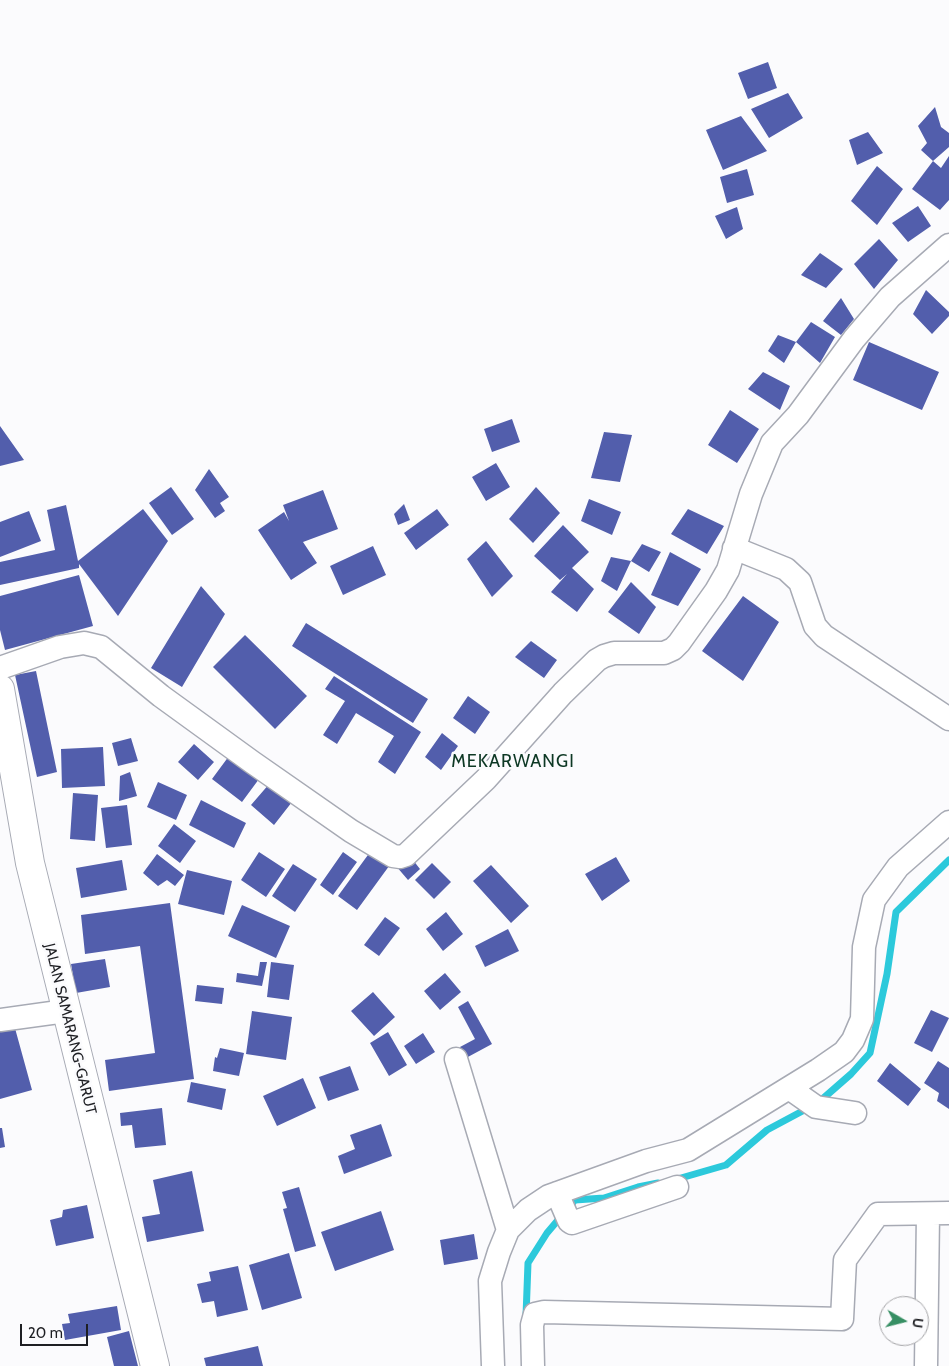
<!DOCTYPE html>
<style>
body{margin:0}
#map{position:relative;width:949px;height:1366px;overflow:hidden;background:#fbfbfd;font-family:Cabin,sans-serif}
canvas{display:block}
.north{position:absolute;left:879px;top:1296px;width:50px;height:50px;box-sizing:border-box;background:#fbfbfd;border:1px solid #a3a3a6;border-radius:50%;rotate:98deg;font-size:14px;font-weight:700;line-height:20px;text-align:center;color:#1e1f23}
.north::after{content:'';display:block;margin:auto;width:18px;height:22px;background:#378f64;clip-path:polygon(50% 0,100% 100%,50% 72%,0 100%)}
.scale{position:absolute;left:20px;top:1324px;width:68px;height:22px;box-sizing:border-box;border:2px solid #1e1f23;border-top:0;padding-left:6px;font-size:15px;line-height:18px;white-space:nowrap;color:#1e1f23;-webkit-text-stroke:4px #fbfbfd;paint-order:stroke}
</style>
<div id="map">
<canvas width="949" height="1366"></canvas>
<div class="north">U</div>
<div class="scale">20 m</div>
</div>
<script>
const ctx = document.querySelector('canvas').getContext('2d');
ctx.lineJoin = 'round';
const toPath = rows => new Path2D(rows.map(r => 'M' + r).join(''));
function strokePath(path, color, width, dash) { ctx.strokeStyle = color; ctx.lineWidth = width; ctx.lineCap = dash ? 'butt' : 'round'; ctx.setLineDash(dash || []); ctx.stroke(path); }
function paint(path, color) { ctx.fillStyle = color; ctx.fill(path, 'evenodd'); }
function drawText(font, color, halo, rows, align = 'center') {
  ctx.font = font + ' Cabin,sans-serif'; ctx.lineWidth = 5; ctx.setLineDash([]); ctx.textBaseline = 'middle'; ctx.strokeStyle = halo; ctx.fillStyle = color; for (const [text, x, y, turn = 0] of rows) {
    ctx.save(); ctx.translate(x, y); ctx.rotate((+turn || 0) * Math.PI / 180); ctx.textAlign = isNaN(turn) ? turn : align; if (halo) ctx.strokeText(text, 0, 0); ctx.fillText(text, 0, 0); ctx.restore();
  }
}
strokePath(toPath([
 [819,1102,851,1074,870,1053,887,974,896,912,949,860],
 [674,1180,726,1165,767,1130,810,1107],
 [526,1316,528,1263,547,1233,575,1200,604,1198,638,1187,658,1183]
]), '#2cc9db', 7);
paint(toPath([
 [768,62,777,88,748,99,738,73],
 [788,93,803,118,769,138,751,109],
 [935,107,941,127,949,133,949,147,933,161,941,168,949,156,949,200,940,210,912,189,933,161,921,150,927,143,918,126],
 [741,116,767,151,723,170,706,130],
 [868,132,883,153,857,165,849,140],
 [877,166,903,189,877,225,851,201],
 [747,169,754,195,727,203,720,177],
 [918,206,931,226,908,242,892,223],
 [737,207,743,229,726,239,715,216],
 [879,239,898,260,874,289,854,264],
 [820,253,843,269,826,288,801,275],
 [926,290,949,312,949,316,932,334,913,314],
 [841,298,854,319,841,335,823,321],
 [811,322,835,337,820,363,796,342],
 [778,335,796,342,784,363,768,351],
 [869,342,939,372,922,410,853,380],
 [763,372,790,386,780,410,748,389],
 [730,410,759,429,737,463,708,445],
 [512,419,520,442,492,452,484,429],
 [0,426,24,460,0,466],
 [604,432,632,435,620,482,591,478],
 [496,463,510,487,486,501,472,477],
 [209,469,229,497,220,503,225,511,215,518,195,490],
 [171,487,194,519,172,535,149,503],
 [536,487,560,513,533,543,509,519],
 [323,490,338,529,303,542,317,563,291,580,258,530,284,512,289,521,283,505],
 [589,499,621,512,612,535,581,521],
 [404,504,410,520,398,525,394,514],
 [66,505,78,561,143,509,168,541,118,616,79,564,79,568,0,585,0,562,55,550,47,510],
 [437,509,449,525,416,550,404,533],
 [688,509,724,526,707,554,671,534],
 [29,511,41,541,0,557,0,522],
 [563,525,589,552,572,568,594,589,577,612,551,592,567,574,560,580,534,556],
 [486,541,513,576,492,597,467,559],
 [642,544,661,552,649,572,631,561],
 [373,546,386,575,343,595,330,566],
 [670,552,701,569,678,606,651,595],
 [611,557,631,561,617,591,601,581],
 [79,575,93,626,5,650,0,630,0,596],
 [631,582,656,607,639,634,608,612],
 [201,586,225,614,182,687,151,668],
 [743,596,779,622,743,681,702,651],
 [306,623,428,699,413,723,292,646],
 [245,635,307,696,275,729,213,667],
 [531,641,557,660,544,678,515,657],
 [36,671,57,772,37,777,15,675],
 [334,676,421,732,395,774,378,762,394,736,356,713,337,744,323,735,345,701,325,689],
 [468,696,490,712,475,734,453,718],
 [442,733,458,746,441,770,425,757],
 [131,738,138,761,118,766,112,743],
 [194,744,214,762,198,780,178,762],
 [103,747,105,786,62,788,61,749],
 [229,756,259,779,242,802,212,779],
 [130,772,137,796,119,801,120,776],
 [158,782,187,795,176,820,147,807],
 [270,783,292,802,274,825,251,805],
 [73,793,98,795,95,841,70,839],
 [201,800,246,823,234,848,189,825],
 [127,805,132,845,106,848,101,808],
 [174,824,196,841,180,863,158,846],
 [373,848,392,862,357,910,338,896],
 [259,852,285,869,266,897,241,880],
 [343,852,357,862,333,895,320,885],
 [157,854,184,875,175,886,167,880,158,886,143,873],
 [409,855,420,869,408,880,396,866],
 [616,857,630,881,602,901,585,874],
 [122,860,127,890,81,898,76,868],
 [432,863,451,882,434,899,415,880],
 [293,864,317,879,295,912,272,896],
 [491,865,529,906,511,923,473,881],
 [187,870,232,881,224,915,178,904],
 [170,903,194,1079,109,1091,105,1060,155,1053,140,946,85,954,81,915],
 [242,905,290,926,276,958,228,936],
 [446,912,463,934,443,951,426,929],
 [385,917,400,928,379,956,364,945],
 [508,929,519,951,485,967,475,946],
 [105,959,110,987,76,993,71,964],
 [260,962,267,962,262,986,236,982,237,973,258,976],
 [271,962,294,965,289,1000,267,997],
 [445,973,461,992,440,1010,424,991],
 [197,985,224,988,222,1004,195,1001],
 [373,992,395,1017,374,1036,351,1011],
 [468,1001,492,1044,466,1058,460,1047,475,1039,458,1007],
 [931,1010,949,1018,932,1052,914,1043],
 [252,1011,292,1017,286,1060,246,1054],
 [13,1021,32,1090,0,1099,0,1024],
 [388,1032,407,1065,389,1076,370,1043],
 [423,1033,435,1052,416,1064,404,1046],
 [220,1048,244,1053,239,1076,213,1071,215,1057,217,1058],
 [938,1061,949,1068,949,1109,937,1101,939,1093,924,1083],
 [890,1063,921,1089,908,1106,877,1081],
 [350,1066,359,1090,328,1101,319,1077],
 [303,1078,316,1108,277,1126,263,1096],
 [191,1082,226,1089,222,1110,187,1102],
 [162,1108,166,1145,135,1148,132,1125,121,1126,120,1113],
 [381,1124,392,1156,344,1174,338,1156,355,1149,350,1135],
 [0,1128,2,1128,5,1147,0,1148],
 [192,1171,204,1231,147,1242,142,1217,160,1214,153,1180],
 [299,1187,316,1246,295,1252,283,1209,287,1208,282,1192],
 [87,1205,94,1238,56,1246,50,1220,62,1217,63,1210],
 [381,1211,394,1250,335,1271,321,1232],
 [474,1234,478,1259,444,1265,440,1240],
 [289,1253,302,1298,262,1310,249,1265],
 [238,1266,248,1310,217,1317,214,1301,202,1303,197,1284,211,1281,209,1272],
 [117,1306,121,1330,65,1340,62,1324,70,1323,68,1314],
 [129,1331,138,1366,114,1366,107,1337],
 [258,1346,263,1366,206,1366,204,1358]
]), '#525eac');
const minor = toPath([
 [734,548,786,569,800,582,815,626,824,636,949,719],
 [0,668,60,647,84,643,101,647,161,696,252,762,351,831,393,856,400,857,406,855,486,779,563,693,597,660,604,656,614,653,664,653,673,649,679,643,716,591,728,570,751,494,772,443,798,415,854,339,890,297,949,245],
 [0,1020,66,1011],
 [456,1059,508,1230],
 [789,1088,816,1107,855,1113],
 [557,1193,569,1221,572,1223,677,1187],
 [493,1366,490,1281,499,1252,508,1230,528,1210,549,1196,646,1161,688,1150,818,1070,844,1052,853,1040,862,1019,864,947,874,900,898,867,949,822],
 [533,1366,532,1325,535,1314,544,1312,842,1319,845,1260,878,1214,949,1213],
 [926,1366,928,1214]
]);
const major = toPath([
 [0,689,30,863,155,1366]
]);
strokePath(minor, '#a7aab4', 25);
strokePath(major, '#a7aab4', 30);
strokePath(minor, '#fff', 22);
strokePath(major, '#fff', 28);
drawText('15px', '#1e1f23', '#fbfbfd', [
 ["JALAN SAMARANG-GARUT",70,1029,76]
]);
ctx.letterSpacing = '1px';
drawText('18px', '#0d3824', '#fbfbfd', [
 ["MEKARWANGI",513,762]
]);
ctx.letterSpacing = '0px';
</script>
